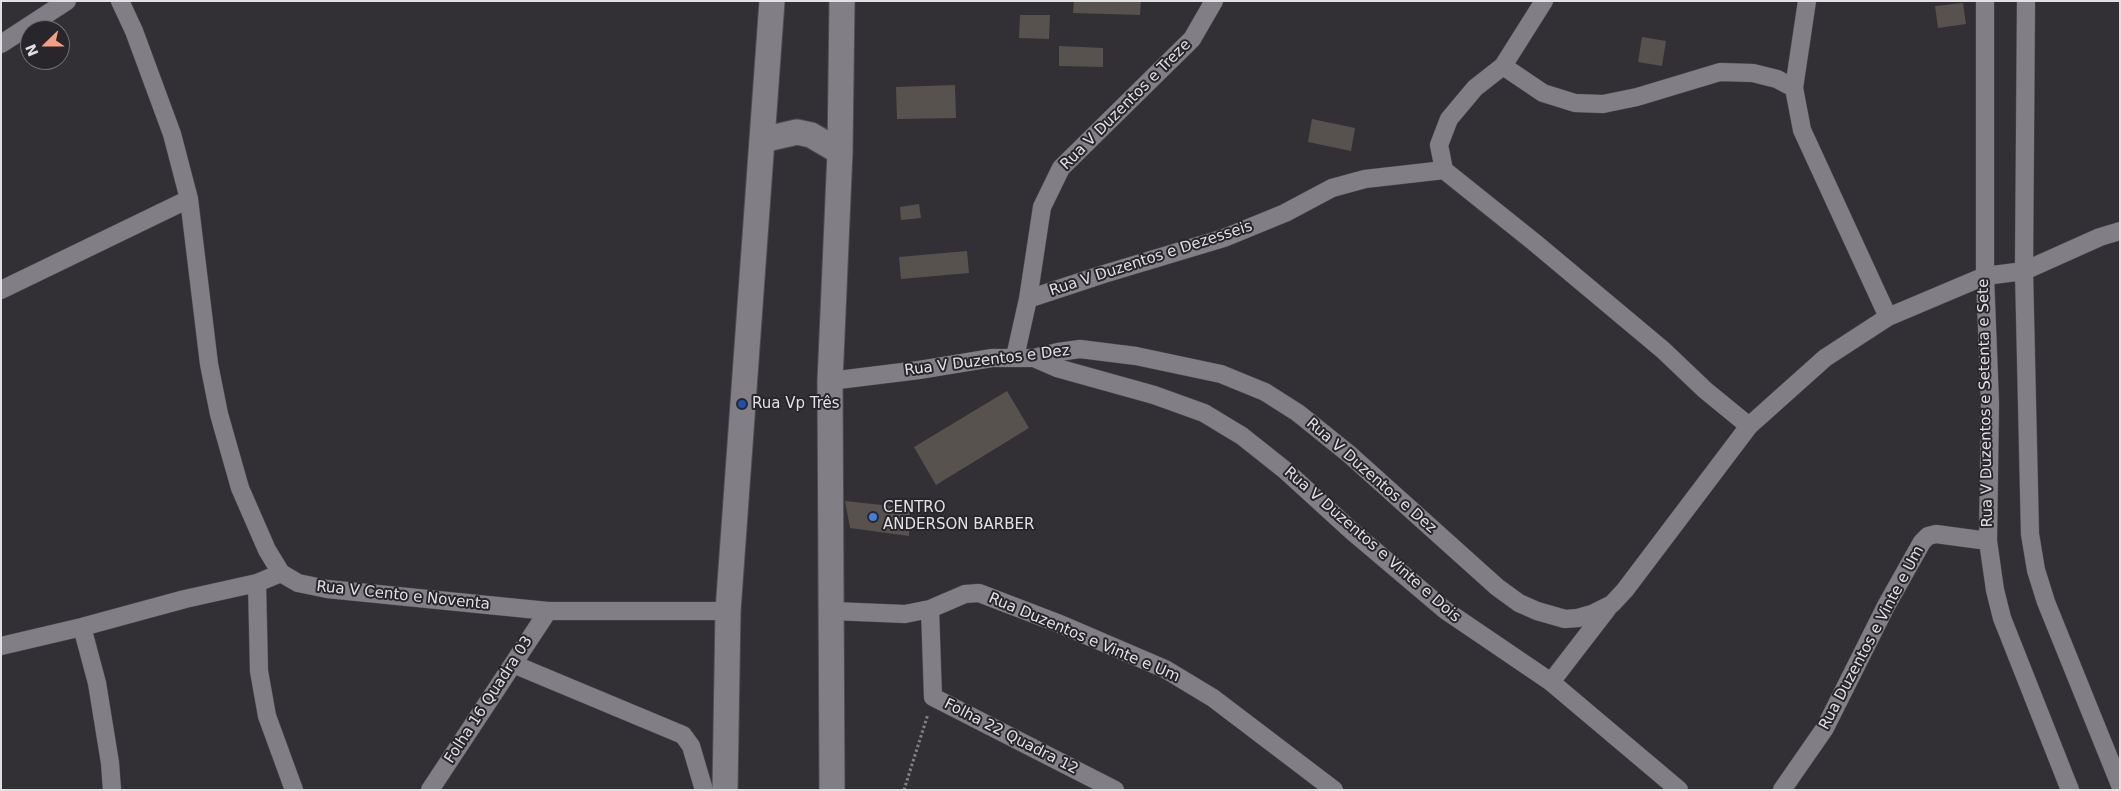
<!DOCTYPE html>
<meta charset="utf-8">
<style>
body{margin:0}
#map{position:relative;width:2121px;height:791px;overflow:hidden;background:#323035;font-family:"DejaVu Sans",sans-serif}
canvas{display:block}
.frame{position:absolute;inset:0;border:2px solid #e1e0e3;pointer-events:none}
.north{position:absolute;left:20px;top:20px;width:50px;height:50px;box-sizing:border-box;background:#28262b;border:1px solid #727075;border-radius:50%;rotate:248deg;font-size:14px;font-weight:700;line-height:20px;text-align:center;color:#e1e0e3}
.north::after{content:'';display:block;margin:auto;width:18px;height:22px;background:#f39f83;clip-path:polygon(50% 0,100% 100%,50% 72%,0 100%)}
</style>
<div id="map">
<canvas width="2121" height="791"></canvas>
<div class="frame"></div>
<div class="north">N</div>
</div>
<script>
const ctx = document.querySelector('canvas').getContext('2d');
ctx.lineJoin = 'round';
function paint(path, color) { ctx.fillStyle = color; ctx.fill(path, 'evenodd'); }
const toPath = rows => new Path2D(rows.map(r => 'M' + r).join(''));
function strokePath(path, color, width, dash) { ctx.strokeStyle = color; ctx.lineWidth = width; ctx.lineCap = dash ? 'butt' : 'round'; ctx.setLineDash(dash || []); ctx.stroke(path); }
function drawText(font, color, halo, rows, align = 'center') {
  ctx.font = font + ' "DejaVu Sans",sans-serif'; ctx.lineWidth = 4; ctx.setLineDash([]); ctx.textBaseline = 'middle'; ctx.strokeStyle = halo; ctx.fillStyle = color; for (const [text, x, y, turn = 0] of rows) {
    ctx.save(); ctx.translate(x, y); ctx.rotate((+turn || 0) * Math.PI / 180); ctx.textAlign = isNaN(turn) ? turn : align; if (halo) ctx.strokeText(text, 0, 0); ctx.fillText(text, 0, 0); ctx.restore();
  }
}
paint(toPath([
 [1074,1,1141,1,1140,15,1073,13],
 [1963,3,1966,24,1938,28,1935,6],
 [1020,15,1050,15,1049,39,1019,38],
 [1642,37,1666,41,1662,66,1638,62],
 [1059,46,1103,48,1103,67,1059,66],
 [955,85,956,118,897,119,896,87],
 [1312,119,1355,128,1351,151,1308,142],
 [919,204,921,218,901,220,900,207],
 [967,251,969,273,901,279,899,257],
 [1007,391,1029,428,936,485,914,447],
 [845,501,910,508,909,536,850,528]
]), '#57524e');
const street = toPath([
 [120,1,134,31,172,134,189,199,209,364,219,414,240,488,267,550,281,573,298,583,327,589,548,611,728,611],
 [1544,1,1503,66,1475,88,1449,119,1439,145,1444,170,1534,242,1663,350,1705,390,1749,426],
 [1807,1,1794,88,1802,130,1888,317],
 [1985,1,1985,276,1990,403,1988,541,1995,590,2002,618,2070,790],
 [2026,1,2024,271,2030,534,2036,570,2046,602,2120,785],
 [1,44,67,1],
 [1503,66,1543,93,1575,103,1603,104,1637,97,1720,72,1753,73,1777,79,1794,88],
 [1,290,189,199],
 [1028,299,1104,274,1224,238,1285,213,1332,188,1365,179,1444,170],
 [1015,357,1028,299,1042,207,1061,168,1192,39,1214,1],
 [1034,358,1057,368,1154,395,1204,413,1242,436,1286,471,1354,533,1445,610,1551,682,1679,790],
 [830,381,919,370,992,358,1034,358,1058,352,1080,349,1136,356,1221,374,1265,392,1298,413,1349,454,1497,587,1519,603,1537,611,1565,619,1578,618,1592,614,1612,604,1625,590,1749,426,1825,358,1888,317,1985,276,2024,271,2100,237,2120,231],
 [257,583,259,671,267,716,294,790],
 [930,609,933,697,1115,790],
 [833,611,905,614,930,609,965,594,979,593,1060,624,1165,669,1213,698,1334,790],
 [82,627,97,683,110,763,112,790],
 [1,646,82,627,185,599,257,583,281,573],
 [513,664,683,735,691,746,704,790],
 [1551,682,1608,608],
 [430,790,548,611],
 [1782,790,1825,728,1886,606,1922,542,1928,536,1936,534,1988,541]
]);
const secondary = toPath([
 [762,140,797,132,811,135,840,152],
 [725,790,728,611,772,1],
 [832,790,830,381,840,152,842,1]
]);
strokePath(street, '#4e4c50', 19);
strokePath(secondary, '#4e4c50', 27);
strokePath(toPath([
 [904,790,928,714]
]), '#828185', 3, [2.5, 2.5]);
strokePath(street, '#817f85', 18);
strokePath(secondary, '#817f85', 25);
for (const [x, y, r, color] of [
 [742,404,5,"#1a4fb4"],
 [873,517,5,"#3f7fe0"]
]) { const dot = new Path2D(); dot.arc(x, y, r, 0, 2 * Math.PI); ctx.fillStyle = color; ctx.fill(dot); strokePath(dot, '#28262b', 2); }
drawText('15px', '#e1e0e3', '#28262b', [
 ["Rua V Duzentos e Treze",1126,105,-45],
 ["Rua V Duzentos e Dezesseis",1151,259,-18],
 ["Rua V Duzentos e Dez",987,361,-7],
 ["Rua V Duzentos e Setenta e Sete",1986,403,-91],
 ["Rua V Duzentos e Dez",1371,476,41],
 ["Rua V Duzentos e Vinte e Dois",1372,545,41],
 ["Rua V Cento e Noventa",403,596,6],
 ["Rua Duzentos e Vinte e Um",1084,638,23],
 ["Rua Duzentos e Vinte e Um",1872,638,-62],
 ["Folha 16 Quadra 03",489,700,-57],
 ["Folha 22 Quadra 12",1011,737,27]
]);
drawText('15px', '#e1e0e3', '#28262b', [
 ["Rua Vp Três",752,404],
 ["CENTRO",883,508],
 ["ANDERSON BARBER",883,525]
], 'left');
</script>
